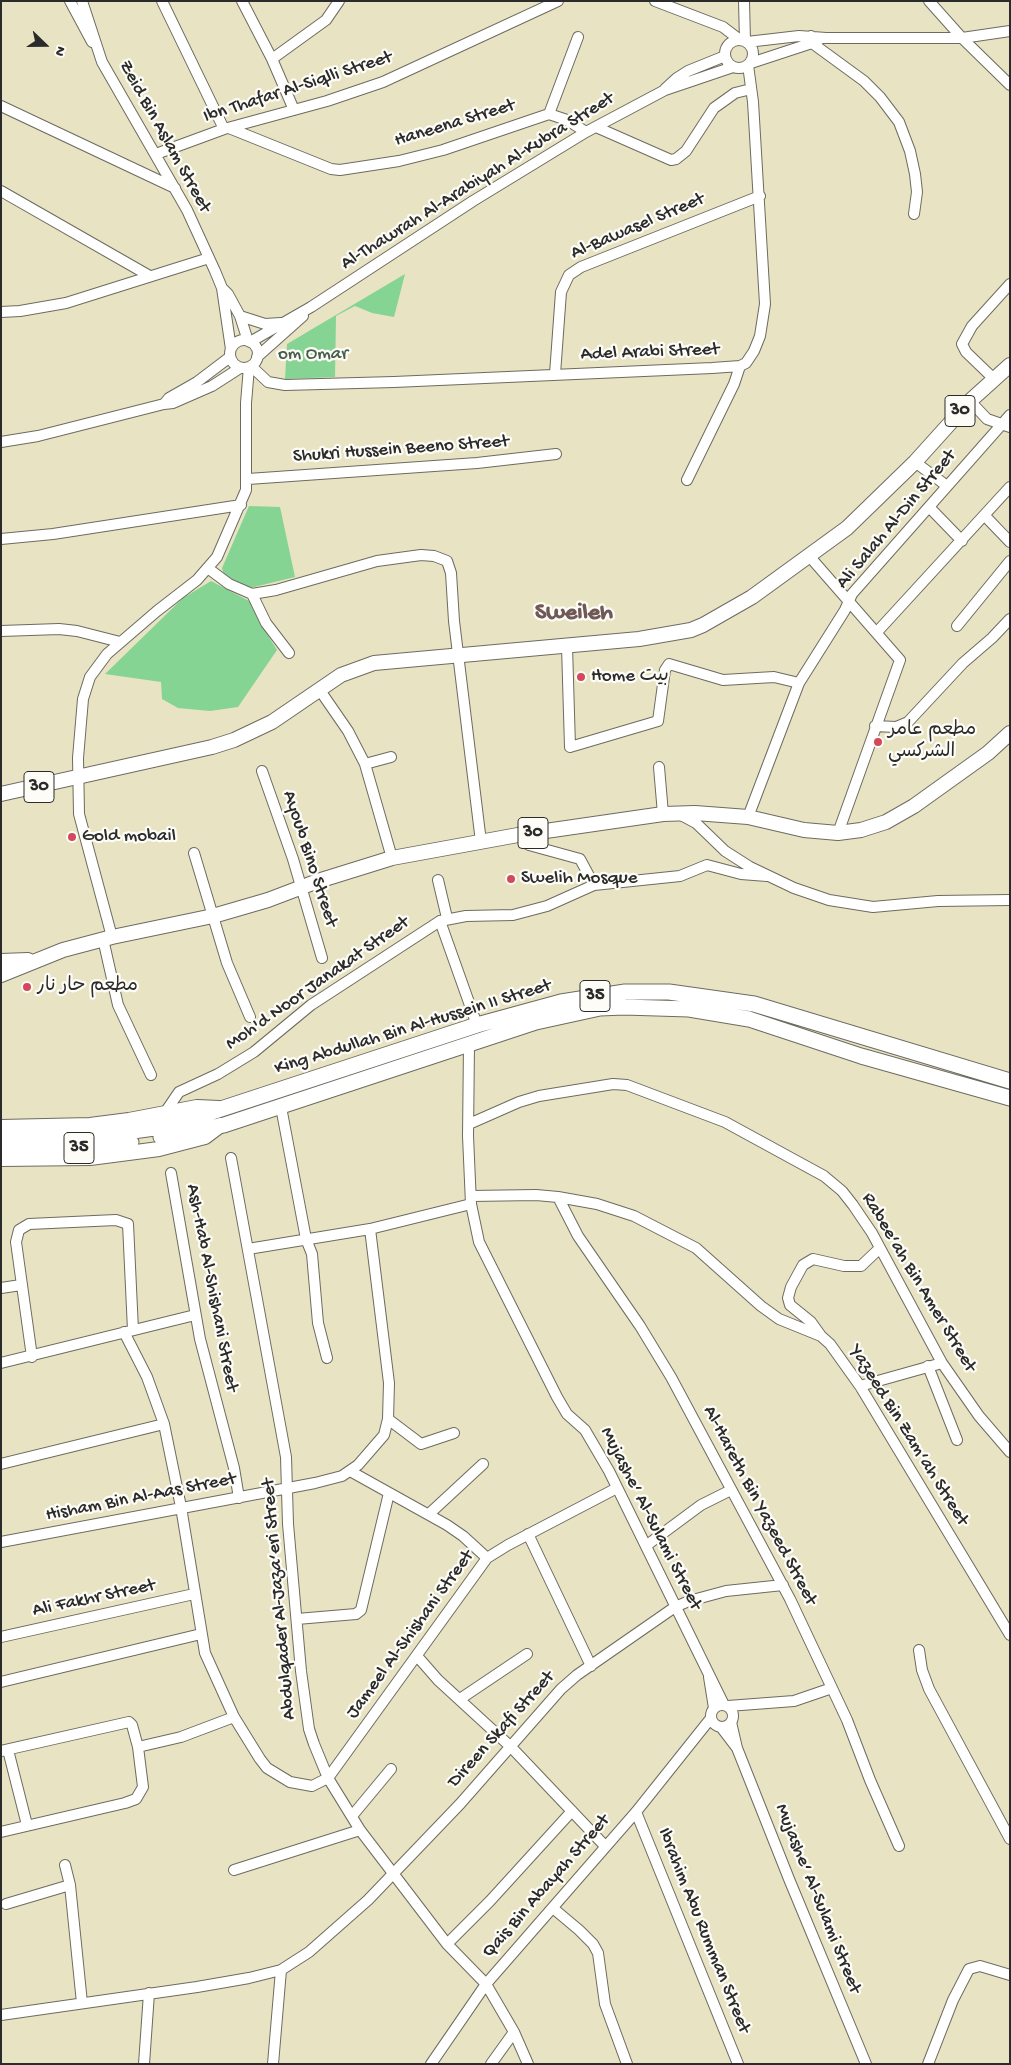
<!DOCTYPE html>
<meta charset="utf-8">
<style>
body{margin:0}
#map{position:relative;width:1011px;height:2065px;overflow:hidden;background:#e8e3c3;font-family:"Gochi Hand",sans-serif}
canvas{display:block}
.frame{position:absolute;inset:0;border:2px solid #2b2b2b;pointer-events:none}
.north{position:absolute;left:20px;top:20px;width:50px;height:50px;-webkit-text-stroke:4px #fdfcf7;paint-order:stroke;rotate:112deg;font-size:14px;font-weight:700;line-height:20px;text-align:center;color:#2b2b2b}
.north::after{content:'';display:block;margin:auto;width:18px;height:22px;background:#2b2b2b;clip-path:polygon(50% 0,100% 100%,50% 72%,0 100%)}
</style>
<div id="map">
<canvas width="1011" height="2065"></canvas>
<div class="frame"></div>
<div class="north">N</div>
</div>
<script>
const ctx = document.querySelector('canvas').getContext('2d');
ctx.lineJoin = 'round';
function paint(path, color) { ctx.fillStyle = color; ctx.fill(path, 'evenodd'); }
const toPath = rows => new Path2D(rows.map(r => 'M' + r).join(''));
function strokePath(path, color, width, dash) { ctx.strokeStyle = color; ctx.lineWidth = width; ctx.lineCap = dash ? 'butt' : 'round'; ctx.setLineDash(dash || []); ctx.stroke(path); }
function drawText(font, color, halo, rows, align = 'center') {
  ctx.font = font + ' "Gochi Hand","Playpen Sans Arabic",sans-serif'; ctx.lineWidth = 4.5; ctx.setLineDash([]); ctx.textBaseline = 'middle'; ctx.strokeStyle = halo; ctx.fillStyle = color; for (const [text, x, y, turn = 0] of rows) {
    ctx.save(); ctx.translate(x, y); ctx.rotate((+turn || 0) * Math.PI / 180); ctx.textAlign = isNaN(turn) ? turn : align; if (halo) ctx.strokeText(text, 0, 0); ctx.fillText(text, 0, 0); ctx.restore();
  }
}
paint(toPath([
 [405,274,394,317,372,313,355,306,336,316,335,377,285,379,287,344],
 [249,506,280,507,295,577,250,588,224,575,222,568],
 [211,581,253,603,264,629,277,650,238,707,210,711,178,708,162,699,161,682,105,674,183,598]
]), '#86d493');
const minor = toPath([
 [70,1,92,42],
 [82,1,102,62,187,210,215,271,222,288,231,349],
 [162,1,224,129],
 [242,1,272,59,294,110],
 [655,1,723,27,740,40],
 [744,1,745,41],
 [929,1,962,38,1010,85],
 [811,36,812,43,864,81,880,97,899,122,910,151,915,174,917,192,914,214],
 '725 54a14 14 0 1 1 28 0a14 14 0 1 1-28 0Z',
 [747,42,799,36,826,38,962,38,1010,31],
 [272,59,326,20,339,1],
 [751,63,818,41],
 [665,89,677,78,688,71,725,56],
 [1,106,175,188],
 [549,114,578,37],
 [596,127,671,160,676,159,686,151,714,108,735,93,751,89],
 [229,128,331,169,340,170,399,161,443,150,549,114,567,120,586,132],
 [156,154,224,129,327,101,383,82,558,1],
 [1,191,148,275],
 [222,288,228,294,240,316,248,341],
 [1,312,20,311,66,303,209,258],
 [240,316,265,324,281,323],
 '230 354a14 14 0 1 1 28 0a14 14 0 1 1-28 0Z',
 [250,342,311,307,473,201,586,132,665,90,733,67],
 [257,357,303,316],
 [251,366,268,382,285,385,394,382,712,368,740,366,746,363,754,351,760,336,765,304,753,102,748,65],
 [555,374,561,292,569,275,581,267,760,196],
 [994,379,966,352,962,344,972,326,1010,284],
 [970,401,987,419,1010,427],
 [164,404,169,398,197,382,230,357],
 [1,442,38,436,164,404,173,403,212,386,240,368],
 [915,462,947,486],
 [248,479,477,463,556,454],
 [687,480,734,384,740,366],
 [930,508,962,541],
 [985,516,1010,542],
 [1,539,53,534,241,505],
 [810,557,900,660,838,833],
 [209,569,229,584,252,594,276,590,377,561,421,555,434,556,447,561,451,573,454,621,481,842],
 [252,594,266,623,289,653],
 [957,626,1010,561],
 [1,631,59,629,77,631,120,642],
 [877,632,1010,487],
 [567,646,570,747,658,721,665,670,669,664,723,680,774,677,799,683],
 [319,689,348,731,365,764,392,858],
 [875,726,896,727,908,722,963,663,992,638,1010,619],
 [365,764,391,757],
 [659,767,663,814],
 [262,771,293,859,322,958],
 [679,814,696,823,725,851,750,867,794,888,829,900,873,907,938,901,1010,900],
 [748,817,799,683,845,610,852,594,1010,415],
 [518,835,529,845,580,859,594,885],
 [194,853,227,963,250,1017],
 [438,880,447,918],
 [440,921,477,1025],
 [112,937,79,814,78,758,83,699,90,677,107,654,157,611,197,580,217,557,246,490,246,403,249,367],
 [103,939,118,1005,151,1075],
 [469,1045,468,1136,471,1204,479,1242,557,1397,567,1414,585,1430,609,1471,724,1705],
 [281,1107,306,1239,312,1254,318,1323,327,1358],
 [164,1114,179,1092,218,1074,254,1052,311,1005,440,921,466,916,513,915,547,906,594,885,680,876,707,865,741,874,767,876],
 [469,1124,519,1102,539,1096,613,1084,627,1085,725,1122,824,1176,842,1191,853,1205,872,1233,942,1363,979,1416,1010,1452],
 [231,1158,286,1457,288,1524,301,1671,309,1729,314,1744,328,1778,360,1830,447,1944,486,1984,514,2032,528,2064],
 [171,1173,200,1339,234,1468,239,1498],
 [471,1196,536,1195,558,1197,597,1204,634,1216,696,1248,761,1306,779,1319,821,1336,830,1344,860,1386,1010,1635],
 [558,1197,578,1236,640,1326,671,1377,790,1599,847,1720,870,1780,899,1846],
 [248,1249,370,1229,471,1204],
 [1,1288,21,1285],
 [124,1332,147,1377,164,1424,181,1507,205,1653,234,1717,260,1759,267,1768,290,1782,312,1786,328,1778,487,1558,508,1545,617,1488],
 [821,1336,811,1322,790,1305,788,1298,791,1287,803,1265,813,1259,844,1266,861,1266,880,1248],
 [32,1357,16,1242,19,1230,29,1224,116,1220,128,1224,133,1330],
 [1,1363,195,1315],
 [928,1366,957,1440],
 [860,1386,942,1363],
 [388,1419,421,1444,454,1433],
 [1,1464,164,1424],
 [350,1471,447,1525,463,1536,487,1558],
 [429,1514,483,1464],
 [528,1534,591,1666],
 [1,1542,315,1483,342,1476,358,1465,384,1435,388,1419,389,1383,370,1229],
 [647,1545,701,1505,731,1490],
 [297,1619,356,1614,361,1610,389,1493],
 [1,1637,194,1594],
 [919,1650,922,1670,929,1689,1010,1839],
 [417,1656,438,1680,511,1747,605,1846],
 [709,1677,714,1708],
 [1,1682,201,1634],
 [460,1699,527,1654],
 '711 1716a11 11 0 1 1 22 0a11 11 0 1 1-22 0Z',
 [728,1706,794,1701,832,1688],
 [731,1722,737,1748,789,1879,866,2064],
 [721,1727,737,1748],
 [138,1747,181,1737,234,1717],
 [8,1750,27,1825],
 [1,1751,129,1722,132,1725,138,1747,143,1787,136,1799,125,1803,1,1832],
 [636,1812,738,2064],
 [352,1816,391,1769],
 [65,1865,70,1885,82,2003],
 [234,1870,360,1830],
 [6,1904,70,1885],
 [554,1909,579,1930,593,1944,598,1953,605,2004,627,2064],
 [447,1944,490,1901,572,1811],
 [1,2015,197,1987,249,1978,281,1970,309,1952,368,1900,460,1804,561,1689,577,1675,675,1607,689,1601,726,1591,783,1585],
 [144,2064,149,1993],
 [273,2064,281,1970],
 [431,2064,486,1984,636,1812,711,1718],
 [491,2064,514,2032],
 [928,2064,953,2000,969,1969,980,1966,1010,1975]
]);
const major = toPath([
 [1,794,212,747,234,740,272,722,341,675,374,663,639,639,691,630,703,625,752,597,847,528,915,462,970,401,1010,365],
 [1,961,28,960],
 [1,975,63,950,112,937,213,916,268,900,318,881,392,858,518,835,663,814,695,813,748,817,804,830,838,833,861,830,886,822,914,806,988,753,1010,733],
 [1,1127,90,1125,129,1120,197,1107,219,1108],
 [1,1159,90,1158,159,1149,205,1137,221,1125]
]);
const highway = toPath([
 [161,1137,224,1125,536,1022,600,1008,624,1007,689,1009,749,1019,861,1056,1010,1098],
 [1,1139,111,1134,169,1126,477,1025,561,1002,625,992,669,992,754,1004,1010,1081],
 [1,1150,70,1149,131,1142]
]);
strokePath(minor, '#6d6b60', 12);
strokePath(major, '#6d6b60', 16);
strokePath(highway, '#6d6b60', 17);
strokePath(minor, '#fff', 10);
strokePath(major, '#fff', 14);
strokePath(highway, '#fff', 15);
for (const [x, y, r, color] of [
 [581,677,5,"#d1495b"],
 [878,742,5,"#d1495b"],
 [72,837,5,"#d1495b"],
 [511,879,5,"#d1495b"],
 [27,987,5,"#d1495b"]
]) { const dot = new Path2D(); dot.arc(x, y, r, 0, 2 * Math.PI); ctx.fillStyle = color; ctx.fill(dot); strokePath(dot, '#fdfcf7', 2); }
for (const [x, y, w] of [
 [960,411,30],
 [39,787,30],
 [533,833,30],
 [595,996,30],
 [79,1148,30]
]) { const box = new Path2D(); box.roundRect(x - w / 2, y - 15.5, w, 31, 4); ctx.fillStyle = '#fdfcf7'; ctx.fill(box); strokePath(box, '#2b2b2b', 1); }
drawText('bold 18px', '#2b2b2b', null, [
 ["30",960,411],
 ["30",39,787],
 ["30",533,833],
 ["35",595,996],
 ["35",79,1148]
]);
drawText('19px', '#2b2b2b', '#fdfcf7', [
 ["Ibn Thafar Al-Siqlli Street",298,88,-18],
 ["Haneena Street",455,124,-17],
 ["Zeid Bin Aslam Street",164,137,61],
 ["Al-Thawrah Al-Arabiyah Al-Kubra Street",478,182,-32],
 ["Al-Bawasel Street",638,227,-23],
 ["Adel Arabi Street",650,353,-2],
 ["Shukri Hussein Beeno Street",401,450,-4],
 ["Ali Salah Al-Din Street",897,520,-50],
 ["Ayoub Bino Street",309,859,72],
 ["Moh'd Noor Janakat Street",318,984,-35],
 ["King Abdullah Bin Al-Hussein II Street",413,1028,-17],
 ["Rabee‘ah Bin Amer Street",918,1283,59],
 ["Ash-Hab Al-Shishani Street",211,1288,79],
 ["Yazeed Bin Zam‘ah Street",908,1436,58],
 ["Hisham Bin Al-Aas Street",141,1498,-11],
 ["Al-Hareth Bin Yazeed Street",759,1506,62],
 ["Mujashe‘ Al-Sulami Street",650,1519,63],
 ["Ali Fakhr Street",94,1599,-12],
 ["Abdulqader Al-Jaza‘eri Street",280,1599,-95],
 ["Jameel Al-Shishani Street",411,1635,-54],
 ["Direen Skafi Street",502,1730,-48],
 ["Qais Bin Abayah Street",547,1887,-49],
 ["Mujashe‘ Al-Sulami Street",817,1899,68],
 ["Ibrahim Abu Rumman Street",703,1931,68]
]);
drawText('19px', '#465e4a', '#fdfcf7', [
 ["om Omar",313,355]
]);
drawText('19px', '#2b2b2b', '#fdfcf7', [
 ["Home بيت",591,677],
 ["مطعم عامر",888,731],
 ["الشركسي",888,753],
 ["Gold mobail",82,837],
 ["Swelih Mosque",521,879],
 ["مطعم حار نار",37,987]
], 'left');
drawText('bold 24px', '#705857', '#fdfcf7', [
 ["Sweileh",574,614]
]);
</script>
